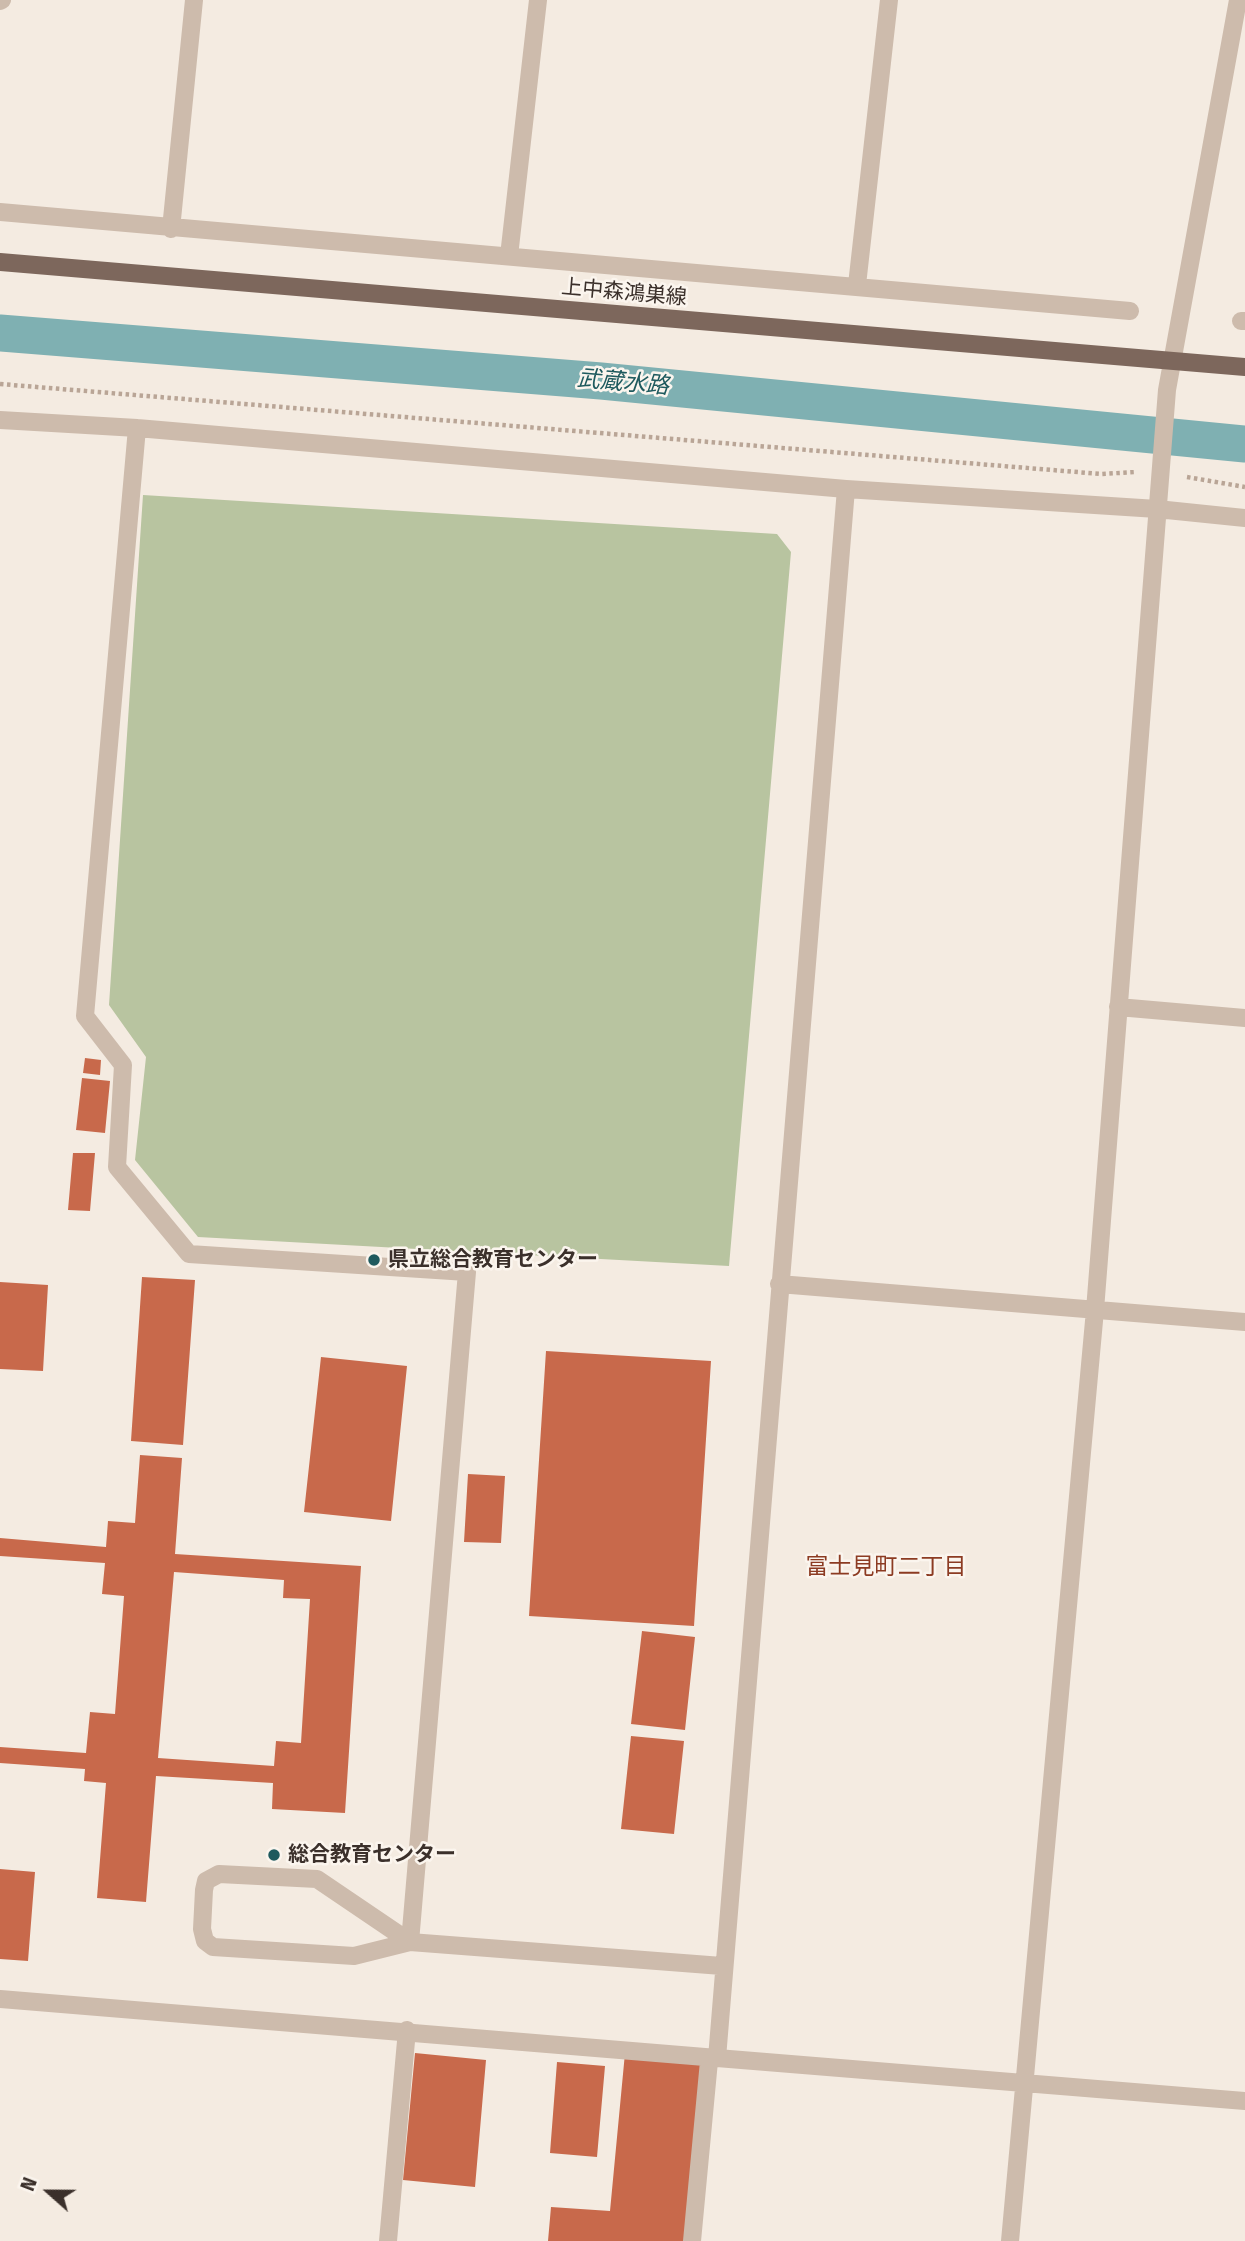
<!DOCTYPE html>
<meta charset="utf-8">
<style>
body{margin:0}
#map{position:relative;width:1245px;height:2241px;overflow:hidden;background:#f4ebe1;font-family:"Fira Sans",sans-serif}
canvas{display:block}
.north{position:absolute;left:14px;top:2157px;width:70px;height:70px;-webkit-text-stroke:5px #fbf5ee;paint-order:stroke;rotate:291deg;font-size:19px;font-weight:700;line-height:28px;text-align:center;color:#3b302b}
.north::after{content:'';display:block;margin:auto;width:24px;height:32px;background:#3b302b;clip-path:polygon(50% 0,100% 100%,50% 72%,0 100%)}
</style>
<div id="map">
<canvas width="1245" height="2241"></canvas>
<div class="north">N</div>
</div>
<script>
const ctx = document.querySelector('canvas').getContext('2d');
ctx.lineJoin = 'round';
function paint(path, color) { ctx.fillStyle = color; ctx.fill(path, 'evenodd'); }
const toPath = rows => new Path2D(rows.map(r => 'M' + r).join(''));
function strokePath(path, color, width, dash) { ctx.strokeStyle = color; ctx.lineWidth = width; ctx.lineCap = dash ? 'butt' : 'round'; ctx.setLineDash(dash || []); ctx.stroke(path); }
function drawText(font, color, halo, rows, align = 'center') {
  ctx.font = font + ' "Fira Sans","Noto Sans JP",sans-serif'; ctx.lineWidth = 5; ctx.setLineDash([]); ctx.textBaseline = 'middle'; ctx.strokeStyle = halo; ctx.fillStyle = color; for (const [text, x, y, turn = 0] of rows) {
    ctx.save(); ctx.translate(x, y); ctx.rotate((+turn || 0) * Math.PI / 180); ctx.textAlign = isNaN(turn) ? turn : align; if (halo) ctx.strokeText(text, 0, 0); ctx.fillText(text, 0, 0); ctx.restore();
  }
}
paint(toPath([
 [143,495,777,534,791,552,729,1266,198,1237,135,1160,146,1057,109,1005]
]), '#b8c4a0');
strokePath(toPath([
 [0,333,601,381,1245,444]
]), '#7fb0b2', 37);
paint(toPath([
 [85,1058,101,1060,100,1075,83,1073],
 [82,1078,110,1081,105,1133,76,1130],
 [73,1153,95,1153,90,1211,68,1210],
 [142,1277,195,1280,183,1445,131,1441],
 [0,1282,48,1285,43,1371,0,1369],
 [546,1351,711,1361,694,1626,529,1616],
 [321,1357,407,1366,391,1521,304,1512],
 [140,1455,182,1458,175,1554,361,1566,345,1813,272,1809,273,1783,156,1776,146,1902,97,1898,106,1783,84,1781,85,1769,0,1763,0,1747,86,1753,90,1712,115,1714,124,1596,102,1594,105,1563,0,1556,0,1538,106,1547,108,1521,135,1523],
 [174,1572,284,1580,283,1598,310,1599,301,1743,276,1741,274,1766,158,1758],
 [468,1474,505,1476,501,1543,464,1542],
 [642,1631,695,1637,685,1730,631,1724],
 [631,1736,684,1741,674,1834,621,1829],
 [0,1869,35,1872,28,1961,0,1959],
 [415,2053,486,2060,475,2187,403,2180],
 [625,2053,709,2061,692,2241,548,2241,551,2207,610,2211],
 [557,2062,605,2066,597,2157,550,2153]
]), '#c8694b');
strokePath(toPath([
 [0,384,1101,474,1136,472],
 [1187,477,1245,487]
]), '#b9a596', 4.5, [3.5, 3.5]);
strokePath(toPath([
 [0,1,2,0],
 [0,212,1130,311],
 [171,229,194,0],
 [509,256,538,0],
 [857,285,889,0],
 [1241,321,1245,321],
 [0,420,137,428,846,489,1157,509,1245,518],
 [137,428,85,1016,123,1065,117,1167,189,1254,467,1272,410,1942],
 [846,489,717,2058,1245,2101],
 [1118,1007,1245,1018],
 [779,1284,1245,1322],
 [410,1942,317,1879,219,1874,206,1881,204,1890,202,1929,205,1941,213,1947,354,1956,410,1942,722,1966],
 [0,1999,717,2058,709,2061,692,2241],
 [388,2241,407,2030],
 [1010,2241,1095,1310,1167,390,1238,0]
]), '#cdbbac', 18);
strokePath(toPath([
 [0,262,1245,367]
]), '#7d675c', 18);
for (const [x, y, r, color] of [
 [374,1260,7,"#1f5a5e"],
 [274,1855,7,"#1f5a5e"]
]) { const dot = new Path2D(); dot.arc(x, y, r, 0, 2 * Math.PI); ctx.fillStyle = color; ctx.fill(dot); strokePath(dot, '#fbf5ee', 2.5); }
drawText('21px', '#3b302b', '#fbf5ee', [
 ["上中森鴻巣線",624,293,5]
]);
drawText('bold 21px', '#3b302b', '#fbf5ee', [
 ["県立総合教育センター",388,1260],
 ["総合教育センター",288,1855]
], 'left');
drawText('italic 23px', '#1f5a5e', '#fbf5ee', [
 ["武蔵水路",623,383,5]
]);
drawText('23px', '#8c3b22', '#fbf5ee', [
 ["富士見町二丁目",886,1568]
]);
</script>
